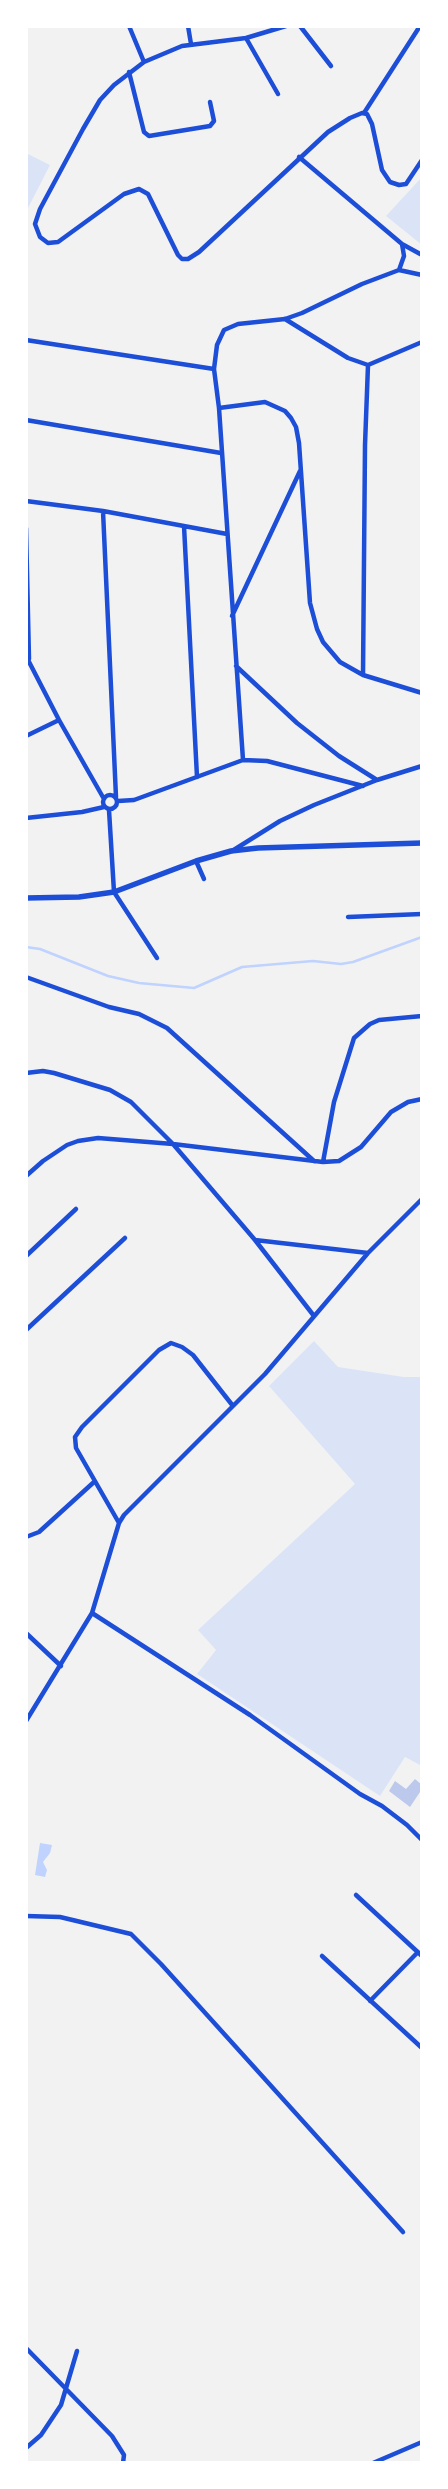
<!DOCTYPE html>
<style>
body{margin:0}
#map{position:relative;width:448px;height:2489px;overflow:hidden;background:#f2f2f2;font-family:Inter,sans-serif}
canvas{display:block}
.frame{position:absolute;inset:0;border:28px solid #fff;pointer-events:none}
</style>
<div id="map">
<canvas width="448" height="2489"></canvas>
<div class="frame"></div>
</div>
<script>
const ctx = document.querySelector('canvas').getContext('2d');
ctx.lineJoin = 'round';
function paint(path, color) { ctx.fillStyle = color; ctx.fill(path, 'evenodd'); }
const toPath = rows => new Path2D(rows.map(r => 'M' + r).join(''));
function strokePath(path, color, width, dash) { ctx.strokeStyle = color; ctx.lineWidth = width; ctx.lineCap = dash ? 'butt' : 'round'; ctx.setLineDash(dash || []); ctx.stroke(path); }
paint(toPath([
 [26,153,50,165,26,212],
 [422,177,422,245,386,216],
 [314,1341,338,1367,404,1377,422,1377,422,1766,405,1757,380,1796,197,1674,216,1650,198,1630,355,1484,269,1386]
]), '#dbe4f7');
paint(toPath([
 [40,1843,52,1845,50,1853,43,1862,47,1870,45,1877,35,1875]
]), '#bfd3fe');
strokePath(toPath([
 [26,947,40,949,108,976,139,983,194,988,242,967,313,961,341,964,353,962,422,937]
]), '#bfd3fe', 2.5);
paint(toPath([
 [415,1779,422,1785,422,1789,410,1807,389,1791,395,1781,406,1789]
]), '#bdc9ec');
strokePath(toPath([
 [129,26,144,62],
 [188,26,191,44],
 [286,26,246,38,182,46,144,62,114,85,100,100,83,129,40,209,35,224,40,237,48,243,58,242,124,194,139,189,148,194,178,255,182,259,188,259,199,252,328,132,350,118,362,113,367,114,372,124,382,170,390,182,399,185,406,184,422,160],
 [300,26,331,66],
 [246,38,278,94],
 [129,72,144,132,149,136,210,126,214,121,210,102],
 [364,113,420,26],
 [299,157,402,244,422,255],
 [399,270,422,275],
 [285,319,348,358,368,365,422,342],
 [26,340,214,369],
 [219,408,265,402,285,411,291,418,296,427,299,443,310,603,317,629,323,642,340,662,363,675,422,693],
 [26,420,221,453],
 [26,501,103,511,227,534],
 [103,511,116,797],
 [184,526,197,777],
 [26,528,29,659],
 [232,616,300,471],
 [26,656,59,720,104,799],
 [236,666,297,723,339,756,377,780],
 [363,675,365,445,368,365],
 [26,736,59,720],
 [363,786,267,761,243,760,219,408,214,369,217,345,224,330,238,324,285,319,302,313,362,284,399,270,404,256,402,244],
 '103 802a7 7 0 1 1 14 0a7 7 0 1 1-14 0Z',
 [118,801,134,800,243,760],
 [109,810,114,892,157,958],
 [26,818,82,812,104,807],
 [232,851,280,821,314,805,377,780,422,766],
 [196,861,204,879],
 [348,917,422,914],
 [26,977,109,1007,139,1014,167,1028,314,1161],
 [26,1073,43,1071,54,1073,110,1090,131,1102,173,1144,255,1240,314,1316],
 [323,1162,334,1102,354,1038,370,1024,379,1020,422,1016],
 [26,1176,43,1161,67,1145,78,1141,98,1138,173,1144,323,1162,339,1161,361,1147,391,1112,408,1102,422,1099],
 [255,1240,368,1253],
 [26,1256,76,1209],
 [26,1330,125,1238],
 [119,1523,76,1448,75,1437,82,1427,159,1350,171,1343,182,1347,193,1355,233,1406],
 [26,1537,39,1532,94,1482],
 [92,1613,250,1715,360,1794,382,1806,407,1825,422,1840],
 [26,1633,61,1666],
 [26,1721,92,1613,119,1523,124,1515,265,1374,368,1253,422,1199],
 [356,1895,422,1956],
 [26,1916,60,1917,131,1934,161,1964,403,2232],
 [322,1956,422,2048],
 [370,2001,418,1952],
 [26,2348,112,2436,124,2455,123,2463],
 [26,2448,41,2435,61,2405,77,2351],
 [373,2463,422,2442]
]), '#1d4ed8', 4.5);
strokePath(toPath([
 [26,898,79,897,114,892,196,861,231,851,258,848,422,843]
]), '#1d4ed8', 5.5);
</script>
